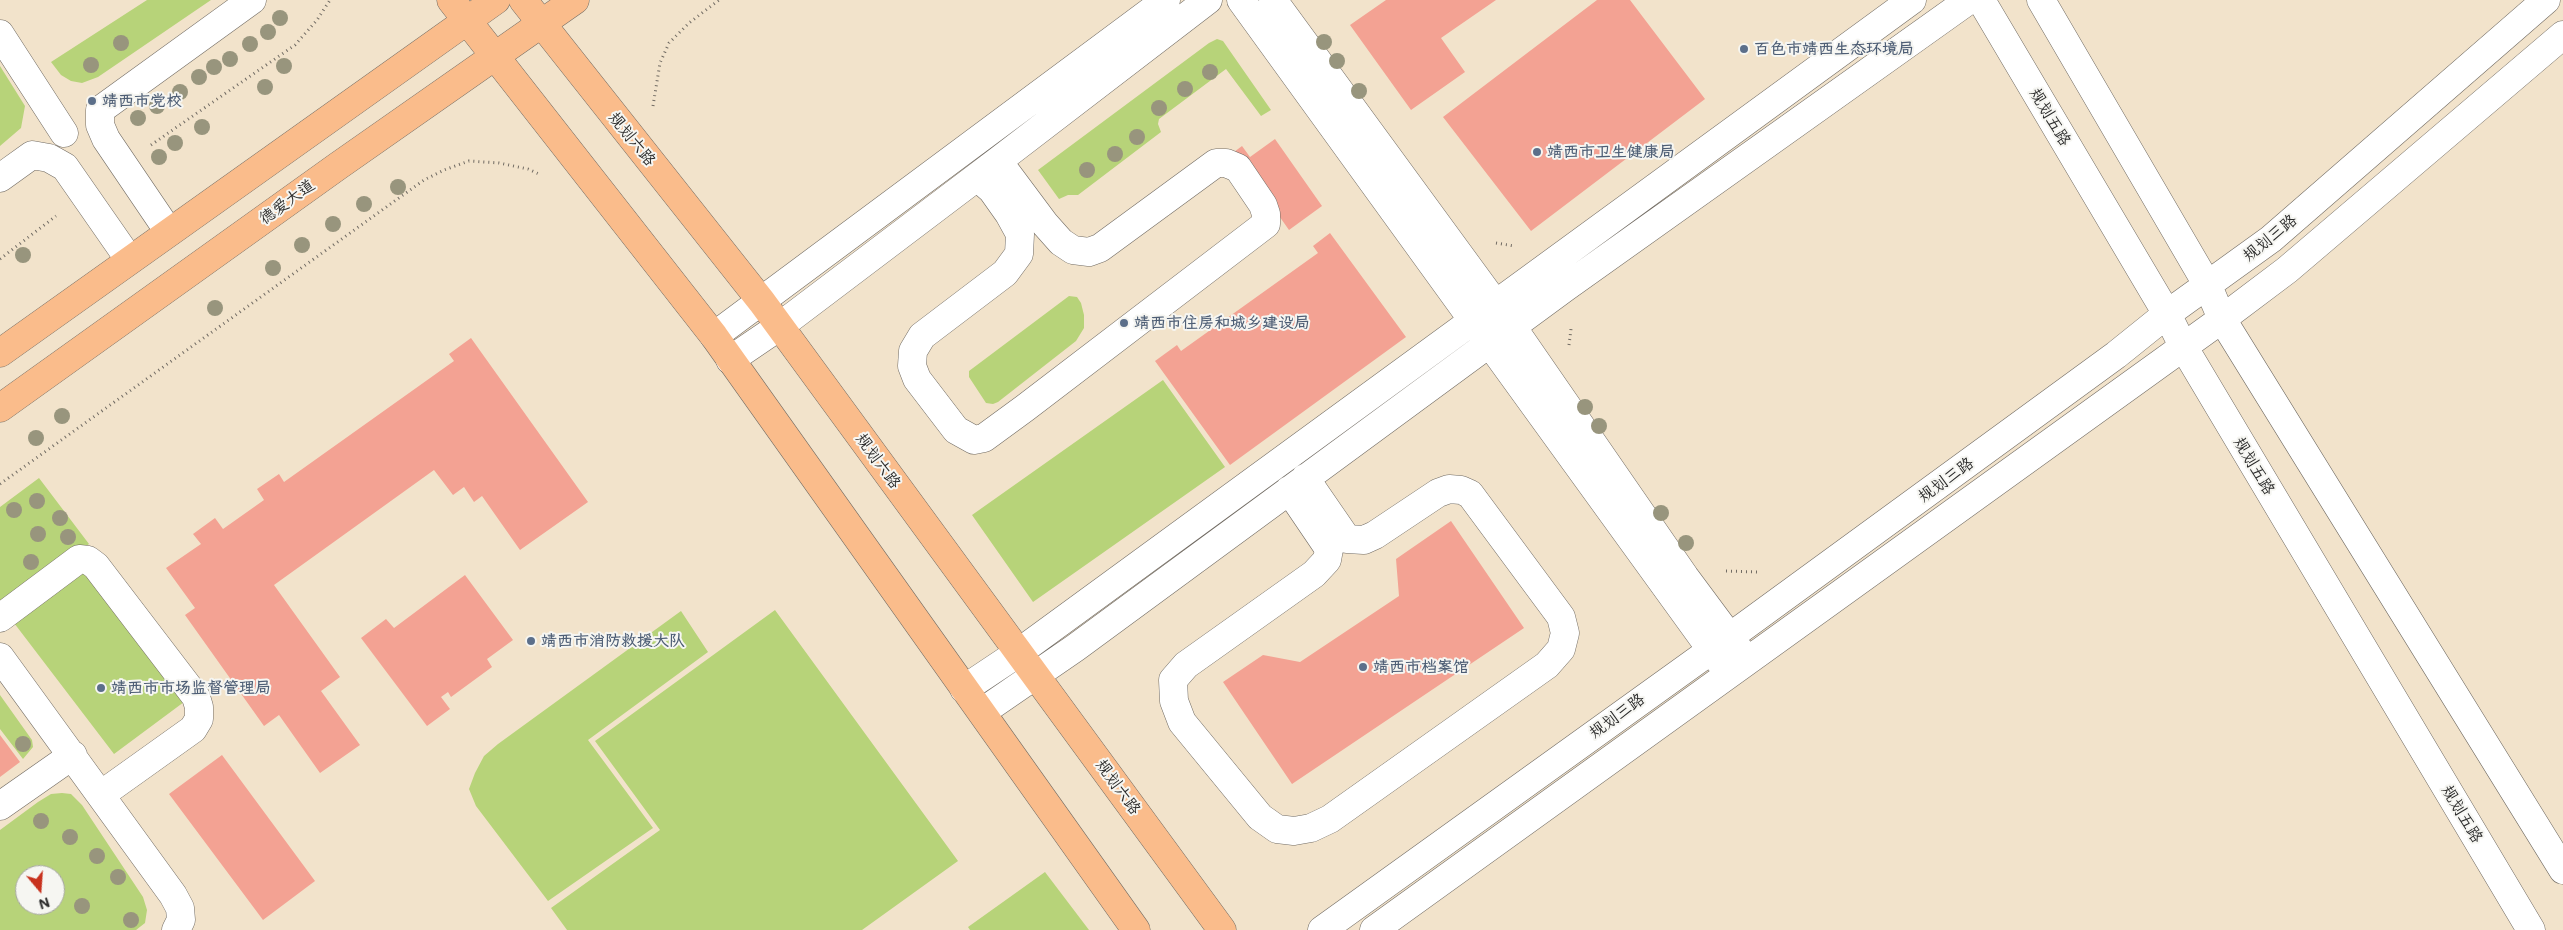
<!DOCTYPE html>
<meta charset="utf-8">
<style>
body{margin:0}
#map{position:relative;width:2563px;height:930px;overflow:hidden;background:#f2e3cb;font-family:Mali,sans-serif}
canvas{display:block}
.north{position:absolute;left:15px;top:865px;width:50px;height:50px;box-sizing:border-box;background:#f6f6f2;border:1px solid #a5a5a2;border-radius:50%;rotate:162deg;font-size:14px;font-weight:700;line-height:20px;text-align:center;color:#2b2b2b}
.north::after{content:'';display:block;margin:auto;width:18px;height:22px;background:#c8321e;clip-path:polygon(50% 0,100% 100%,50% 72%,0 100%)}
</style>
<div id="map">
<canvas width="2563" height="930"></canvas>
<div class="north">N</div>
</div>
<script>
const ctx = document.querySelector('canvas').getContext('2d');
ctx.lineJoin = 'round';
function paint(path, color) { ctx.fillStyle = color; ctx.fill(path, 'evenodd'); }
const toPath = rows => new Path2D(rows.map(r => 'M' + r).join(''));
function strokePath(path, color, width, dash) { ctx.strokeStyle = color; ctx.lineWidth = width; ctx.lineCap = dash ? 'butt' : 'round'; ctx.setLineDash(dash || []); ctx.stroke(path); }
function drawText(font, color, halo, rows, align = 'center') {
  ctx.font = font + ' Mali,"LXGW WenKai TC",sans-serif'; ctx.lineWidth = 4; ctx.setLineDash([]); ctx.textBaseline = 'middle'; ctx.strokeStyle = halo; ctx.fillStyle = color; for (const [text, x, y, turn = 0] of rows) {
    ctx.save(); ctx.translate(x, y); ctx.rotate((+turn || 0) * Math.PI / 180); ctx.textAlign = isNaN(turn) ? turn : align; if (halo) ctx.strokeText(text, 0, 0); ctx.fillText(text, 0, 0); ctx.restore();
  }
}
paint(toPath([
 [147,0,211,0,98,77,82,83,71,81,61,75,51,62],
 [1217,39,1223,41,1271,110,1261,116,1226,69,1159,119,1158,124,1161,132,1078,195,1068,195,1059,199,1038,170,1209,43],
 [0,66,25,106,21,128,0,146],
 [1069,296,1077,297,1081,303,1084,315,1084,328,1076,341,998,402,993,404,986,403,969,377,969,371],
 [1163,380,1225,467,1033,602,972,515],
 [39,478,89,544,0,610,0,507],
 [81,566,184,702,114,754,11,619],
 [775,610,958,861,862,930,567,930,551,908,660,830,595,741],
 [681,611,708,652,588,740,653,828,548,901,476,806,469,789,475,773,484,756,498,744],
 [0,695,32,740,33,747,23,759,0,729],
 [62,793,71,794,82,805,143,897,147,910,145,923,136,930,0,930,0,830,38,802,51,794],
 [25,875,55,875,55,905,25,905],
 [1045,872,1089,930,970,930,968,927]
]), '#b7d379');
paint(toPath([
 [1386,0,1496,0,1441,38,1465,72,1411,110,1350,25],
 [1597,0,1630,0,1705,99,1531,231,1443,117],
 [1275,139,1322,206,1289,230,1234,152,1242,146,1250,157],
 [1330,233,1406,337,1230,465,1155,361,1177,345,1181,351,1318,253,1313,246],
 [471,338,588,502,520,550,482,496,474,502,464,487,453,495,434,470,274,585,340,677,321,691,360,745,320,773,279,715,264,726,185,615,195,608,166,568,201,544,193,534,215,518,223,529,264,500,257,489,279,474,284,482,454,361,449,354],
 [1451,521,1524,628,1292,784,1223,682,1263,655,1300,662,1399,596,1396,559],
 [465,575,513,640,487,659,492,667,451,697,448,692,441,697,450,709,427,726,361,638,386,619,394,628],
 [0,735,20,762,0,777],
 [222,755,315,881,263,920,169,794]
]), '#f3a293');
const minor = toPath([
 [1241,0,1721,663],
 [1273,0,1513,328,1685,577,1740,651],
 [1981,0,2167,314,2183,346,2531,930],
 [2041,0,2208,286,2222,319,2563,870],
 [0,34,64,133],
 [977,177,992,190,1009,214,1020,234,1019,254,1005,273,922,336,913,351,912,366,917,379,956,430,974,440,984,438,1025,408,1266,224,1266,214,1263,205,1238,168,1226,163,1216,163,1100,248,1089,252,1073,250,1061,242,1045,224,998,161],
 [0,178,32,155,49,158,65,167,129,259],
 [169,232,106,139,100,125,100,110,252,0],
 [714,336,1166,0],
 [730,360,780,326,998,161,1208,0],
 [1289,490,1329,549,1327,560,1314,574,1186,665,1173,680,1174,701,1182,722,1260,817,1277,829,1294,831,1311,828,1330,819,1547,665,1561,649,1565,633,1561,617,1470,494,1461,490,1449,489,1438,493,1375,535,1364,540,1347,539,1305,478],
 [0,618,79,559,88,560,96,566,196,697,199,707,199,719,193,729,102,794],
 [0,657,173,895,180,908,181,920,176,930],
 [964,689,1018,653,1912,0],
 [982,712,1075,648,1566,287,1969,0],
 [0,806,73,755],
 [1322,930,1731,636,2116,355,2167,314,2271,239,2546,0],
 [1374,930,2222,319,2287,270,2563,35]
]);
const major = toPath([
 [451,0,714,336,1136,930],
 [523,0,762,302,1222,930],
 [0,353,496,0],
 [0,408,338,166,575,0]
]);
strokePath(minor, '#716b63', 29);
strokePath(major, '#716b63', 29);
strokePath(toPath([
 [653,106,660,63,669,43,689,23,719,0],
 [151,145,295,45,317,20,330,0],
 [1496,243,1514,246],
 [0,259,56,216],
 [1569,345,1571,329],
 [0,484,424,180,444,170,469,161,499,163,528,169,541,175],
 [1726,571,1757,572]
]), '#716b63', 3, [1, 4]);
strokePath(minor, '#fff', 28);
strokePath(major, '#fabc8b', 28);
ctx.fillStyle = '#98957d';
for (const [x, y] of [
 [280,18],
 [268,32],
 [1324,42],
 [121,43],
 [250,44],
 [230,59],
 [1337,61],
 [91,65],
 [284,66],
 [214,67],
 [1210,72],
 [199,77],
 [265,87],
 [1185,89],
 [1359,91],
 [180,92],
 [157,106],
 [1159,108],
 [138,118],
 [202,127],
 [1137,137],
 [175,143],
 [1115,154],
 [159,157],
 [1087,170],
 [398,187],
 [364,204],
 [333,224],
 [302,245],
 [23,255],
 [273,268],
 [215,308],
 [1585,407],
 [62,416],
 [1599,426],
 [36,438],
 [37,501],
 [14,510],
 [1661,513],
 [60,518],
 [38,534],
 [68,537],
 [1686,543],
 [31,562],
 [23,744],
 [41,821],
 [70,837],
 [97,856],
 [118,877],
 [82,906],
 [131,920]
]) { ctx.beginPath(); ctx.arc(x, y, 8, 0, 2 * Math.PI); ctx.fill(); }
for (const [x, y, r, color] of [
 [1744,49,5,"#5c6f8a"],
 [92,101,5,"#5c6f8a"],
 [1537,152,5,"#5c6f8a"],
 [1124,323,5,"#5c6f8a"],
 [531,641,5,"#5c6f8a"],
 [1363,667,5,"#5c6f8a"],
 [101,688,5,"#5c6f8a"]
]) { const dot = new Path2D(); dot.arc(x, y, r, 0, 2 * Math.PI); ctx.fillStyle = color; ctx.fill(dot); strokePath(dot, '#f6f6f2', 2); }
drawText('bold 16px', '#4e5e75', '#f6f6f2', [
 ["百色市靖西生态环境局",1754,49],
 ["靖西市党校",102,101],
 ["靖西市卫生健康局",1547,152],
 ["靖西市住房和城乡建设局",1134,323],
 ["靖西市消防救援大队",541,641],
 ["靖西市档案馆",1373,667],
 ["靖西市市场监督管理局",111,688]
], 'left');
drawText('16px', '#2b2b2b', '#f6f6f2', [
 ["规划五路",2050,117,59],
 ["规划六路",632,139,51],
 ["德爱大道",287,202,-36],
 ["规划三路",2270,238,-39],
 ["规划六路",878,461,54],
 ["规划五路",2254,466,59],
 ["规划三路",1946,480,-36],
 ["规划三路",1617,716,-36],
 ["规划六路",1118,787,54],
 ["规划五路",2462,814,59]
]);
</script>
